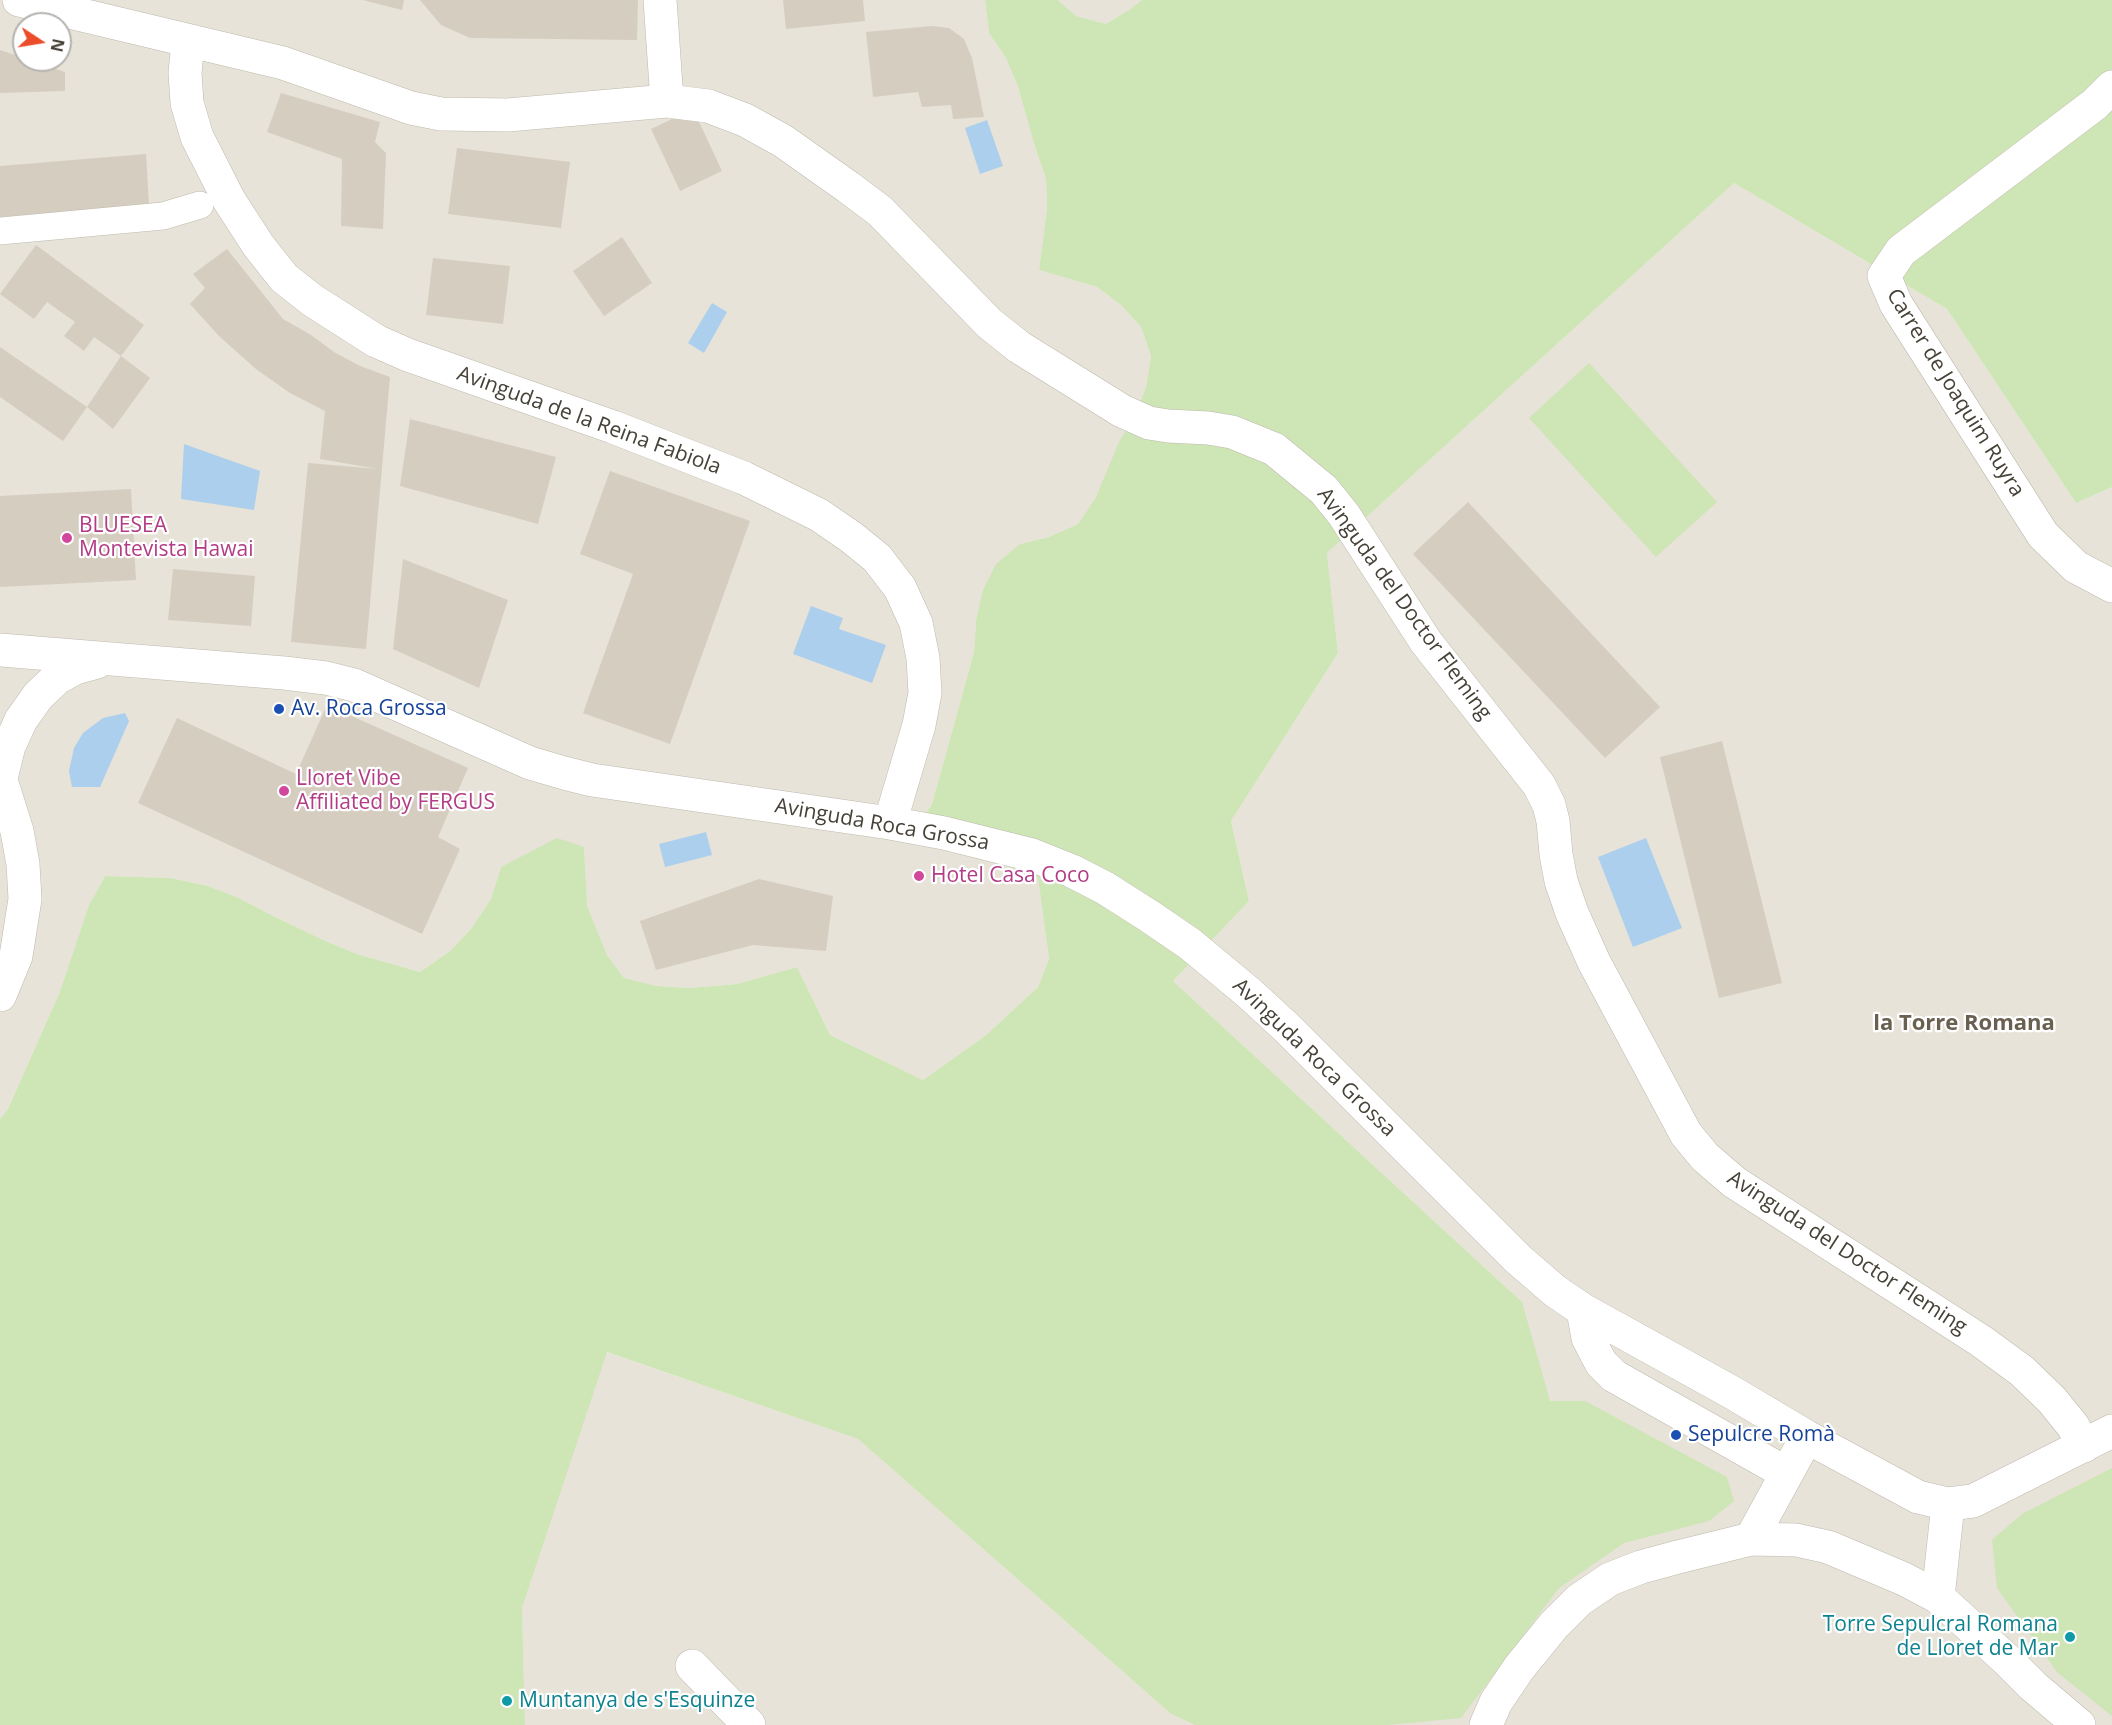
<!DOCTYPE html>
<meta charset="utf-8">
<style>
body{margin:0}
#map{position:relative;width:2112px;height:1725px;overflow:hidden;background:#f4f1ea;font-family:"Open Sans",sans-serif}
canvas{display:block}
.north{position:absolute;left:12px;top:12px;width:60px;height:60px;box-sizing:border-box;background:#fff;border:2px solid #b5b3af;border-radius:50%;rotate:102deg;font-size:16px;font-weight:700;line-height:24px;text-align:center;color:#474238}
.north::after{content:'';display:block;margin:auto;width:21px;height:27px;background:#eb4d2a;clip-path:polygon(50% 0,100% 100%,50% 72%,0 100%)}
</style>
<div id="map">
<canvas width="2112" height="1725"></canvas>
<div class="north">N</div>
</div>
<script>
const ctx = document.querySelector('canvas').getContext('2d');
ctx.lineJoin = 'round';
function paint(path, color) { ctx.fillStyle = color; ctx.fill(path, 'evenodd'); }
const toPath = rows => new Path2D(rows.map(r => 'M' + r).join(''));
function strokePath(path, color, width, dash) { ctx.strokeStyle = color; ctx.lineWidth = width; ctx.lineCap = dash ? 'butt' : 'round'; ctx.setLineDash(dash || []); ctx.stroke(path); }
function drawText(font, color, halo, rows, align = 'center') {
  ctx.font = font + ' "Open Sans",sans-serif'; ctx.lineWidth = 4.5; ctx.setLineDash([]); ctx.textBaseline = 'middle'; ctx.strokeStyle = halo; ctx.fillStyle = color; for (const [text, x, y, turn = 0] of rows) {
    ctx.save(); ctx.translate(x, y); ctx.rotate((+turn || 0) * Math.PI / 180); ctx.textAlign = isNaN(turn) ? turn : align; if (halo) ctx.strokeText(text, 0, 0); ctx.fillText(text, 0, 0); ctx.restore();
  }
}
paint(toPath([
 [0,0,985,0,989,33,1006,58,1018,87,1035,147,1046,179,1047,208,1039,270,1097,287,1121,305,1141,327,1151,356,1146,387,1135,416,1096,497,1078,524,1049,537,1020,544,976,621,974,652,932,804,916,829,1038,878,1049,959,1038,987,985,1036,923,1080,830,1035,797,967,737,984,689,988,657,986,624,978,607,955,586,906,584,847,501,867,491,899,471,929,450,951,420,972,357,954,330,943,273,916,239,898,208,886,171,878,105,876,89,905,59,994,8,1109,0,1119],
 [24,24,60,24,60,60,24,60],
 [1058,0,1142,0,1132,8,1106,24,1076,16],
 [1734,183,1947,309,2076,503,2112,487,2112,1725,525,1725,522,1608,606,1352,858,1439,1170,1713,1522,1302,1173,981,1249,901,1231,821,1338,653,1327,553]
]), '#e7e3d8');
paint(toPath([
 [985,0,1058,0,1076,16,1106,24,1132,8,1142,0,2112,0,2112,487,2076,503,1947,309,1734,183,1327,553,1338,653,1231,821,1249,901,1173,981,1522,1302,1550,1401,1585,1401,1727,1477,1734,1501,1709,1521,1624,1543,1559,1588,1461,1718,1388,1725,1195,1725,1170,1713,858,1439,607,1352,522,1608,525,1725,0,1725,0,1119,8,1109,59,994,89,905,105,876,171,878,208,886,239,898,273,916,330,943,357,954,420,972,450,951,471,929,491,899,501,867,557,838,584,847,587,906,607,955,624,978,657,986,689,988,737,984,797,967,830,1035,923,1080,985,1036,1038,987,1049,959,1038,878,915,830,932,804,974,652,976,621,983,590,996,564,1020,544,1049,537,1078,524,1096,497,1119,442,1135,416,1146,387,1151,356,1141,327,1121,305,1097,287,1039,270,1047,208,1046,179,1035,147,1018,87,1006,58,989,33],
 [1589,363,1717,502,1656,557,1529,418],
 [2112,1468,2112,1716,2057,1672,1997,1588,1992,1540,2022,1514]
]), '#cee5b6');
paint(toPath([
 [987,120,1003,166,980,174,965,128],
 [712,303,727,312,704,353,688,343],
 [184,444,260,471,254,510,181,499],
 [811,606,843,618,839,629,886,645,872,683,793,654],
 [125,713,129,721,100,787,72,787,69,771,74,748,83,733,103,718],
 [706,832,712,855,665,867,659,844],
 [1646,838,1682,928,1633,947,1598,857]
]), '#abcfec');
paint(toPath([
 [363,0,404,0,402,10],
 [420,0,638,0,637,40,470,38,441,25],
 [783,0,863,0,865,21,786,29],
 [932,26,949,28,964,39,972,58,984,117,953,119,951,105,922,107,918,92,873,97,866,32],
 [0,50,24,58,24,60,30,60,65,72,65,91,0,93],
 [281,93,380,122,375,142,386,153,383,229,341,226,342,159,267,132],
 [693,109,722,171,680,191,651,129],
 [457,148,570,162,561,228,448,214],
 [146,154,149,205,0,217,0,166],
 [622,237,652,283,604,316,573,271],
 [36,245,144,325,121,356,94,337,84,351,64,336,75,322,47,302,34,319,0,294],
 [227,249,283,319,311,335,334,352,360,366,390,377,366,649,291,642,308,463,378,469,320,459,325,411,290,393,256,369,219,336,190,304,205,288,193,274],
 [433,258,510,266,503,324,426,315],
 [0,347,87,407,63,441,0,397],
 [121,356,150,378,113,429,87,407],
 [410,419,556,457,538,524,400,486],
 [610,471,750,521,670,744,583,713,633,574,580,554],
 [131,489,136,580,0,587,0,496],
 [1468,502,1660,707,1605,758,1413,554],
 [403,559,508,600,479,688,393,649],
 [173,569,255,576,251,626,168,620],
 [327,705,468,768,438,837,460,849,422,934,138,803,177,718,296,774],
 [1722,741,1782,983,1719,998,1660,757],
 [759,879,833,896,826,951,753,945,656,970,640,921]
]), '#d5cdc0');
const pedestrian = toPath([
 [0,231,163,216,200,205]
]);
const minor = toPath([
 [19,0,283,63,411,108,441,114,508,115,667,101,708,106,745,120,783,141,848,187,880,211,989,323,1019,347,1122,411,1149,423,1168,426,1208,428,1232,432,1274,449,1324,490,1344,515,1426,642,1539,785,1549,805,1553,821,1556,854,1561,881,1572,913,1594,962,1686,1134,1705,1157,1734,1182,1981,1341,2022,1371,2052,1400,2073,1426,2084,1446],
 [660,0,667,101],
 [188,41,185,73,187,103,197,137,229,200,258,245,284,278,312,300,376,341,408,355,613,427,744,478,819,515,851,537,877,558,900,588,916,623,923,658,925,693,919,725,890,823],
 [2112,87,2095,104,1901,251,1884,276,1896,304,2043,535,2076,567,2112,586],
 [0,650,284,673,326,678,354,685,530,763,564,773,592,780,890,823,944,833,1032,855,1072,871,1105,888,1149,916,1190,944,1249,993,1287,1028,1518,1259,1555,1291,1583,1310,1733,1393,1807,1437,1918,1497,1948,1504,1973,1501,2112,1431],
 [0,777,17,831,23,864,25,899,16,956,0,995],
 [1,778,9,746,21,720,38,696,57,678,75,668,97,662],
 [1583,1310,1588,1338,1601,1363,1614,1376,1786,1473],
 [1948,1504,1938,1597,2008,1661,2033,1686,2079,1725],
 [1751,1539,1798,1453],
 [692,1666,749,1725],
 [1486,1725,1496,1702,1519,1668,1554,1625,1579,1600,1610,1579,1641,1567,1678,1557,1751,1539,1796,1540,1828,1547,1904,1579,1938,1597]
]);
strokePath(pedestrian, '#bfb9ad', 28);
strokePath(minor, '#bfb9ad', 34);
strokePath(pedestrian, '#fff', 27);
strokePath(minor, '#fff', 33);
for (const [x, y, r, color] of [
 [67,538,6,"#d1479c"],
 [279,709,6,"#1a4fb4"],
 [284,791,6,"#d1479c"],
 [919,876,6,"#d1479c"],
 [1676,1435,6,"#1a4fb4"],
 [2070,1637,6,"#0f9aa8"],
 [507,1701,6,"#0f9aa8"]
]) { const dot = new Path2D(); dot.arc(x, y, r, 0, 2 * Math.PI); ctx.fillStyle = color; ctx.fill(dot); strokePath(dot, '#fff', 2); }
drawText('21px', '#474238', '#fff', [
 ["Carrer de Joaquim Ruyra",1955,393,58],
 ["Avinguda de la Reina Fabiola",589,421,20],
 ["Avinguda del Doctor Fleming",1404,604,54],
 ["Avinguda Roca Grossa",882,825,10],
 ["Avinguda Roca Grossa",1314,1058,44],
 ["Avinguda del Doctor Fleming",1847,1253,33]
]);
drawText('21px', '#b23c85', '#fff', [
 ["BLUESEA",79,526],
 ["Montevista Hawai",79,550],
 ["Lloret Vibe",296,779],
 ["Affiliated by FERGUS",296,803],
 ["Hotel Casa Coco",931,876]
], 'left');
drawText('21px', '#164399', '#fff', [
 ["Av. Roca Grossa",291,709],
 ["Sepulcre Romà",1688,1435]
], 'left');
drawText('21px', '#0d838f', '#fff', [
 ["Torre Sepulcral Romana",2058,1625],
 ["de Lloret de Mar",2058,1649],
 ["Muntanya de s'Esquinze",519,1701,"left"]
], 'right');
drawText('bold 22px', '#696050', '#fff', [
 ["la Torre Romana",1964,1024]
]);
</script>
